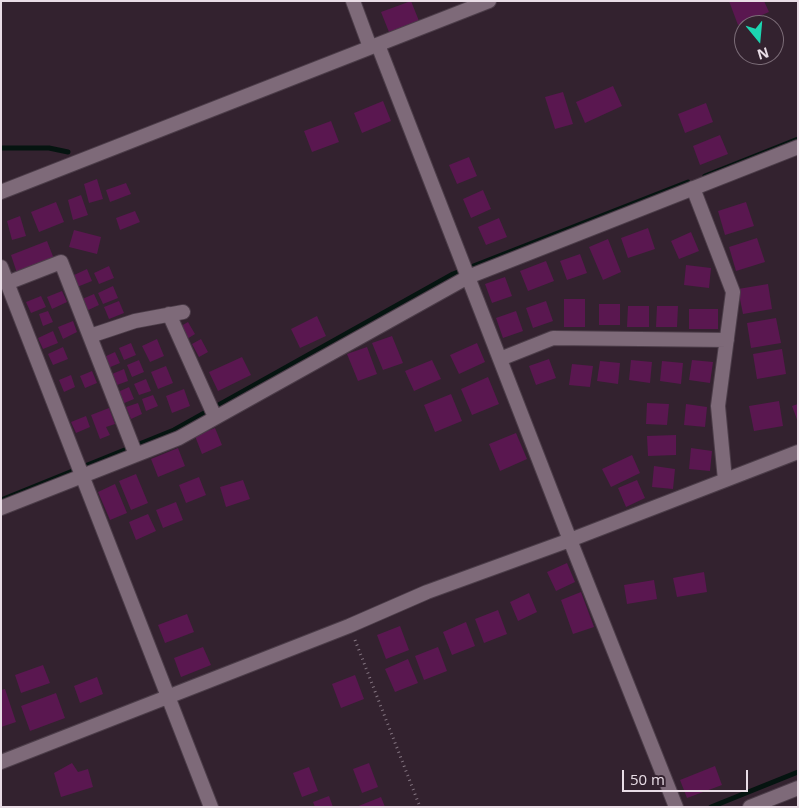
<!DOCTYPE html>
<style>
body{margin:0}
#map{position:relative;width:799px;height:808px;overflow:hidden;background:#33222f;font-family:"Open Sans",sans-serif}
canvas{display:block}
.frame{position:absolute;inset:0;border:2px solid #e9dde6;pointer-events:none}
.north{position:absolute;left:734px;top:15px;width:50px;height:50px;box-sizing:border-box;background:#33222f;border:1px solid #7c6d78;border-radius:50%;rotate:163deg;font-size:14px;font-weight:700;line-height:20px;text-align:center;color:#e9dde6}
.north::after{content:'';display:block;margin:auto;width:18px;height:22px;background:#1cd5b1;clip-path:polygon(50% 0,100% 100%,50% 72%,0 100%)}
.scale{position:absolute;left:622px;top:770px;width:126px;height:22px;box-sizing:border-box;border:2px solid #e9dde6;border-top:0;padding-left:6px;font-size:15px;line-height:18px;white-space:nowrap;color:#e9dde6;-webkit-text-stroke:4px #33222f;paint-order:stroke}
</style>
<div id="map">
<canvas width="799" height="808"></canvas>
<div class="frame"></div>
<div class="north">N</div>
<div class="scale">50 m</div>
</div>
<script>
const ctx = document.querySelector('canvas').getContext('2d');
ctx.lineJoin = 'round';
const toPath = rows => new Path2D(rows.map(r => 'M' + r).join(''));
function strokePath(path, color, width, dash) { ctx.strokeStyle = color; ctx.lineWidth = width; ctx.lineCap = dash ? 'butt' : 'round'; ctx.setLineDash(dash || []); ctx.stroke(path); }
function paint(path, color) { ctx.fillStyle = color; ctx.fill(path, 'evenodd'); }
strokePath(toPath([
 [1,148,49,148,68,152],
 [705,176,798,139],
 [1,500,174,430,453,274,688,182],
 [711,807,798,772]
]), '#051410', 5);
paint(toPath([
 [411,1,419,21,389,32,381,12],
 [729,1,764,1,769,12,738,25],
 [613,86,622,106,585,123,576,102],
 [563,92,573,124,555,129,545,97],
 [383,101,391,121,362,133,354,113],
 [706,103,713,122,685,133,678,114],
 [331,121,339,142,312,152,304,131],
 [720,135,728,154,700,165,693,146],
 [469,157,477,176,457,184,449,165],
 [97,179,103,199,89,203,84,184],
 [126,183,131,194,110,202,106,190],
 [483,190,491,209,471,218,463,199],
 [81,195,88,215,73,220,68,200],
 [56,202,64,222,39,232,31,212],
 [746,202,754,226,725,235,718,211],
 [135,211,140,222,120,230,116,218],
 [20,216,26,236,12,240,7,221],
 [499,218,507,237,486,245,478,227],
 [648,228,655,249,628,258,621,238],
 [74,230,101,237,97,254,69,247],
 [691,232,699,251,679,259,671,241],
 [757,238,765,262,736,271,729,247],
 [608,239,621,272,603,280,589,247],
 [47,241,54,259,17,273,11,255],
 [580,254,587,273,567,280,560,261],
 [546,261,554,281,528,291,520,271],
 [686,265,711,268,709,288,684,285],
 [109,266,114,278,99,284,94,273],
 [87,269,92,281,77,287,72,276],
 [505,277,512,296,492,303,485,284],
 [768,284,772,309,743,314,738,289],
 [113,286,118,298,103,304,98,293],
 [62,291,67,302,52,309,47,297],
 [94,294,99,305,84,312,80,300],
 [41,296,46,307,31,313,26,302],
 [564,299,585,299,585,327,564,327],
 [119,301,124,313,109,319,104,307],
 [546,301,553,321,533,328,526,308],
 [599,304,620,304,620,325,599,325],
 [628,306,649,306,649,327,627,327],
 [657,306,678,306,677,327,656,327],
 [689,309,718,309,718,329,689,329],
 [48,311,53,322,43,326,39,314],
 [516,311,523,331,503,338,496,318],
 [317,316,326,336,300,348,291,329],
 [776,318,781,343,751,348,747,323],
 [73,321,77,332,63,339,58,327],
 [188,322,195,334,187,339,181,326],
 [53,331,58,343,43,349,38,338],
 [392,336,403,363,383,370,372,343],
 [157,339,164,356,150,362,142,346],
 [201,339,208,352,199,357,192,344],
 [131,343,136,355,124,360,119,348],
 [477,343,485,362,459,374,450,355],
 [63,347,68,359,53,365,48,354],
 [367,347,377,374,358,381,347,354],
 [782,349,786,374,757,379,753,354],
 [115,352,120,363,108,368,104,357],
 [242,357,251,375,218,391,209,372],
 [549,359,556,378,536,385,529,366],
 [139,360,144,372,132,377,127,365],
 [432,360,441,379,414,391,405,371],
 [631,360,652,362,650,383,629,380],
 [692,360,713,362,710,383,689,380],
 [600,361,620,363,618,384,597,381],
 [662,361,683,363,681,384,660,381],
 [572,364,593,366,590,387,569,385],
 [166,366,173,383,158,389,151,372],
 [124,369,128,381,117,385,112,374],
 [92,371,97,383,85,388,80,376],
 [71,375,75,387,64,392,59,380],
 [488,377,499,404,472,415,461,389],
 [146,379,151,391,139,395,134,384],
 [129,387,134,399,122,404,118,392],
 [184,389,190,406,172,413,166,396],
 [451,394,462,421,435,432,424,405],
 [153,395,158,406,146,411,142,399],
 [779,401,783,426,754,431,749,406],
 [138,403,142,414,131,419,126,407],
 [647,403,669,404,667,425,646,424],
 [686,404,707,407,705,427,684,425],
 [798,404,798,422,792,406],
 [109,408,115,424,106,427,110,435,100,439,91,415],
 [86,416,90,427,76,433,71,422],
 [215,428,222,445,202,454,195,436],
 [516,433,527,459,500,471,489,444],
 [676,435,676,455,648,456,647,436],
 [178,448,185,466,158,477,151,459],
 [691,448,712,451,710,471,689,469],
 [632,455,640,473,611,487,602,469],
 [654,466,675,469,673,489,652,487],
 [136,474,148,503,131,510,119,481],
 [199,477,206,495,186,503,179,485],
 [243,480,250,499,226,507,220,487],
 [637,480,645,498,626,507,618,488],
 [115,484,127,513,110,520,98,492],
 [176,502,183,520,163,528,156,510],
 [148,514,156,531,136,540,129,522],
 [567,563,575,582,556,591,547,572],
 [704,572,707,592,677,597,673,578],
 [654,580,657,599,627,604,624,585],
 [581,592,594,627,573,634,561,600],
 [529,593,537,612,518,621,510,602],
 [498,610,507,634,484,643,475,619],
 [187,614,194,632,165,643,158,625],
 [466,622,475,646,452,655,443,632],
 [400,626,409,650,386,659,377,635],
 [203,647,211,665,181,677,174,658],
 [438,647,447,671,424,680,415,656],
 [408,659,418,683,395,692,385,669],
 [43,665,50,683,21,693,15,675],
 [355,675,364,699,341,708,332,684],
 [97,677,103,694,80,703,74,686],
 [5,689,16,722,1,727,1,690],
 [56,693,65,718,30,731,21,706],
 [72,763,78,772,88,769,93,787,61,797,54,773],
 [369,763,378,787,362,793,353,769],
 [715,766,722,785,687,798,680,780],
 [309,767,318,791,302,797,293,773],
 [329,796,333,807,315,807,313,802],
 [381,797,385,807,356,807]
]), '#5a1750');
const street = toPath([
 [353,1,370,47],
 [378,45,570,540,676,807],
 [693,188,733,292,718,406,725,480],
 [1,192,489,1],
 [1,267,211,807],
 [7,283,61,262,136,455],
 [169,314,215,417],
 [90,336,135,321,183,312],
 [500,359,553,338,727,340],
 [1,508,179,438,468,277,798,147],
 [1,762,349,626,427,592,570,540,798,452],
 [750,807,798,788]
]);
strokePath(street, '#4c3d49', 16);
strokePath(toPath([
 [355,640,420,807]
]), '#857682', 3, [1, 4]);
strokePath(street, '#7e6a79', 14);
</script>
